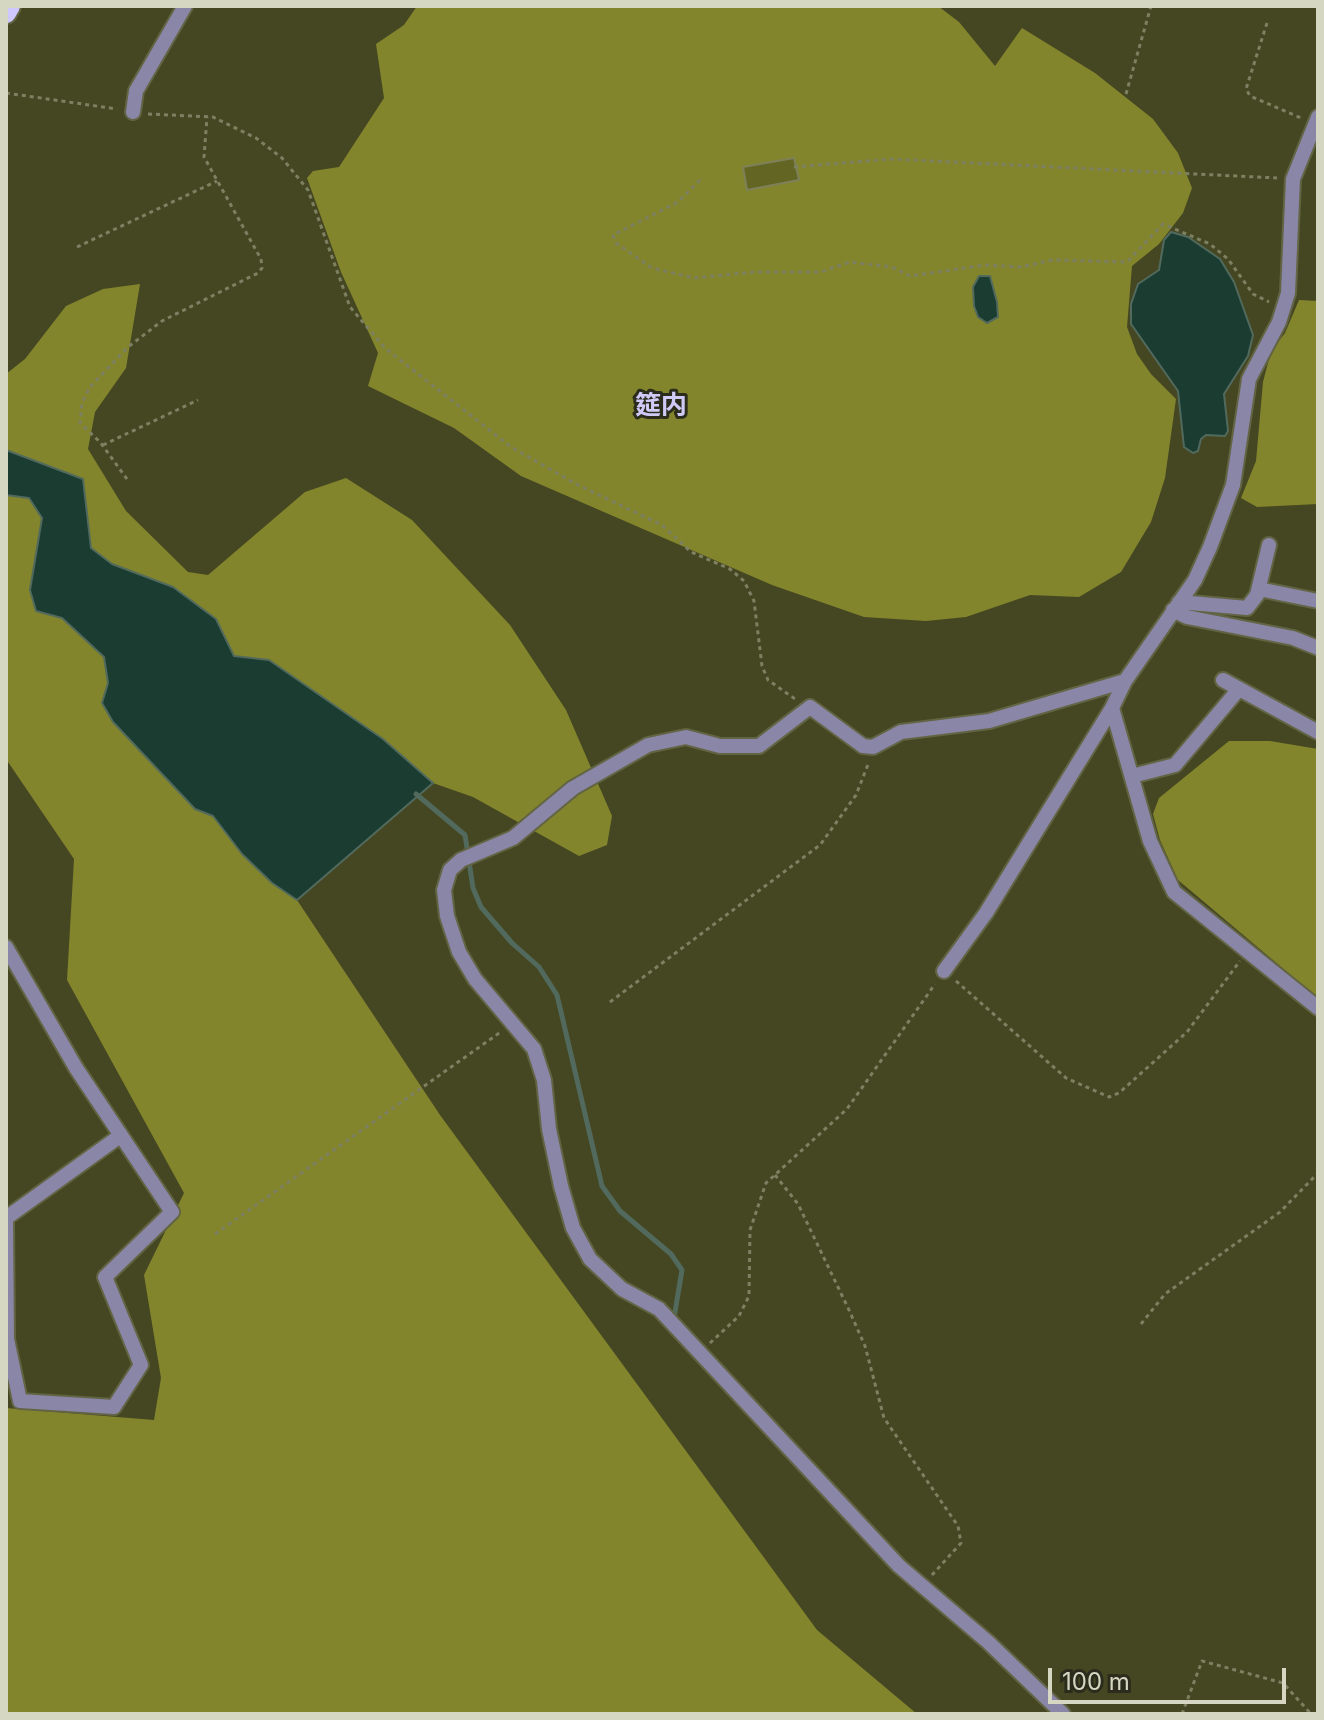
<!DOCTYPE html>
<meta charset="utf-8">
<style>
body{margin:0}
#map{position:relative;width:1324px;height:1720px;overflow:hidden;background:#454723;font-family:Inter,sans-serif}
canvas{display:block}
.frame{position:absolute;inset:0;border:8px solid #d5d7c3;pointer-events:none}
.scale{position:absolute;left:1048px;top:1668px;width:238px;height:36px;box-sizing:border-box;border:4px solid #d5d7c3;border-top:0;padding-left:10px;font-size:24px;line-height:28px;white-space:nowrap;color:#d5d7c3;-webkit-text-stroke:6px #2b2c1c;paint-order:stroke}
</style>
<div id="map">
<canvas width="1324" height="1720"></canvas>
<div class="frame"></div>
<div class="scale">100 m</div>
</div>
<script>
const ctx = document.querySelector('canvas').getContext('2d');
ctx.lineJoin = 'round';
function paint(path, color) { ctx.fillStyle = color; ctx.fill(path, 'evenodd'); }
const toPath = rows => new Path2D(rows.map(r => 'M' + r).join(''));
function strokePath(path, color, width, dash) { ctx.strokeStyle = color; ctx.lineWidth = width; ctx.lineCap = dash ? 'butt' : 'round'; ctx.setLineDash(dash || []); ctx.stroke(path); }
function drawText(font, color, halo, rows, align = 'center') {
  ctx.font = font + ' Inter,"Noto Sans JP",sans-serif'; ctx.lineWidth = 6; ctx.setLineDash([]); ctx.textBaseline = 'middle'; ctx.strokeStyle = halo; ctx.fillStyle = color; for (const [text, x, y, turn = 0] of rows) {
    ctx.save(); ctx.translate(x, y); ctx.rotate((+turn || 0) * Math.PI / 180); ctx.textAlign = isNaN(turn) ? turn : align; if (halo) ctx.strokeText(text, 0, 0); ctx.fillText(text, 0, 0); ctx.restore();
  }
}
paint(toPath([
 [417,6,938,6,959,22,995,66,1022,28,1095,73,1153,119,1178,153,1192,188,1183,213,1159,244,1132,266,1127,327,1137,354,1151,374,1176,399,1165,478,1151,522,1121,572,1079,597,1030,595,966,617,926,621,864,617,772,585,521,476,454,428,368,386,378,353,341,272,307,178,313,171,339,167,384,98,376,44,404,25],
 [140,284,126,368,95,412,88,449,126,511,188,572,208,575,305,492,346,478,412,520,510,625,566,710,612,816,607,845,579,856,473,797,433,783,383,739,269,660,234,656,216,619,173,587,112,564,91,548,83,479,6,450,6,374,25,359,66,306,103,289],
 [1299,300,1318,301,1318,504,1257,507,1241,498,1256,461,1263,382,1271,351,1285,333],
 [6,495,29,498,42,518,30,590,36,610,62,618,104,657,108,683,102,703,113,722,195,809,213,816,242,854,272,883,297,900,440,1115,817,1630,917,1714,6,1714,6,1408,154,1420,161,1378,144,1275,184,1193,67,980,74,859,6,759],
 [1229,741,1270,741,1318,749,1318,998,1178,880,1160,840,1153,814,1159,798]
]), '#83852c');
const water = toPath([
 [1171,232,1188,237,1220,259,1234,282,1253,335,1248,356,1224,394,1228,431,1225,436,1206,435,1201,439,1198,451,1193,453,1184,447,1178,391,1131,324,1131,304,1138,284,1159,270,1164,240,1171,232],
 [979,276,990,276,997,302,998,317,987,323,978,317,974,306,973,287,979,276],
 [6,450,83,479,91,548,112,564,173,587,216,619,234,656,269,660,383,739,433,783,297,900,272,883,242,854,213,816,195,809,113,722,102,703,108,683,104,657,62,618,36,611,30,590,42,518,29,498,6,495,6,450]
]);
paint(water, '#1a3c31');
strokePath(water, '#526a5d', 2);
strokePath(toPath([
 [416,794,465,835,473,888,481,907,512,943,539,967,557,995,602,1186,620,1211,671,1254,682,1270,674,1318]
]), '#526a5d', 5);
const building = toPath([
 [794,158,799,180,747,190,743,167,794,158]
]);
paint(building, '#636522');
strokePath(building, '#7e805a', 2);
const minor = toPath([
 [133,112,136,91,185,6],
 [1259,589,1318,601],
 [1179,602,1247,608,1257,595,1269,545],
 [1173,610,1187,617,1293,638,1318,648],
 [1223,680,1318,732],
 [1112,708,1150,841,1174,892,1318,1008],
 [1132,776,1175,765,1239,689],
 [6,947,76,1068,172,1212,105,1277,141,1365,114,1407,20,1401,7,1339,6,1218],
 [944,971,986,913,1112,708,1125,681,1195,580,1210,547,1233,485,1249,379,1279,322,1288,293,1293,179,1318,117],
 [6,1218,120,1136],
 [1063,1714,988,1642,899,1566,659,1309,622,1289,590,1259,573,1228,561,1186,549,1129,544,1080,534,1049,475,979,459,952,447,916,444,890,450,870,461,860,513,838,573,788,648,745,686,737,720,746,759,746,810,707,863,746,873,747,901,732,989,721,1125,681]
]);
const major = toPath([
 [6,13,10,6]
]);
strokePath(minor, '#626443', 18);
strokePath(major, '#626443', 24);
strokePath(toPath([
 [1267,23,1246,89,1250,96,1301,118],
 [6,93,117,109],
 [1126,94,1151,6],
 [148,114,213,117,256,138,282,158,308,190,350,307,385,348,511,447,578,485,662,525,691,552,730,569,744,581,754,601,762,666,768,680,795,699],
 [794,167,891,159,1277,178],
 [700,180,678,202,613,235,616,243,652,268,694,278,754,272,820,272,850,262,892,267,910,276,985,265,1021,267,1052,260,1127,262,1163,224,1210,244,1228,259,1253,294,1269,302],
 [77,247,217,181],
 [103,445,198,400],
 [127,479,100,442,80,423,82,403,90,387,128,347,162,321,258,273,262,268,261,259,204,157,207,117],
 [956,981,1066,1078,1109,1097,1119,1093,1187,1032,1240,961],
 [610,1002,820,845,856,795,869,762],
 [775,1175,798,1204,849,1310,865,1346,884,1418,958,1526,961,1543,932,1575],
 [215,1234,502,1031],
 [1141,1324,1165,1294,1280,1212,1318,1173],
 [710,1343,739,1316,749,1296,750,1230,766,1183,847,1109,935,984],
 [1182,1714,1202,1661,1283,1683,1311,1714]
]), '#7e8062', 3, [4, 4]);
strokePath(minor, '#8a86a8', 14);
strokePath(major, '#cfc8ff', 20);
drawText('bold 26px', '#d0caf6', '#2b2c1c', [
 ["筵内",661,406]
]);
</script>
